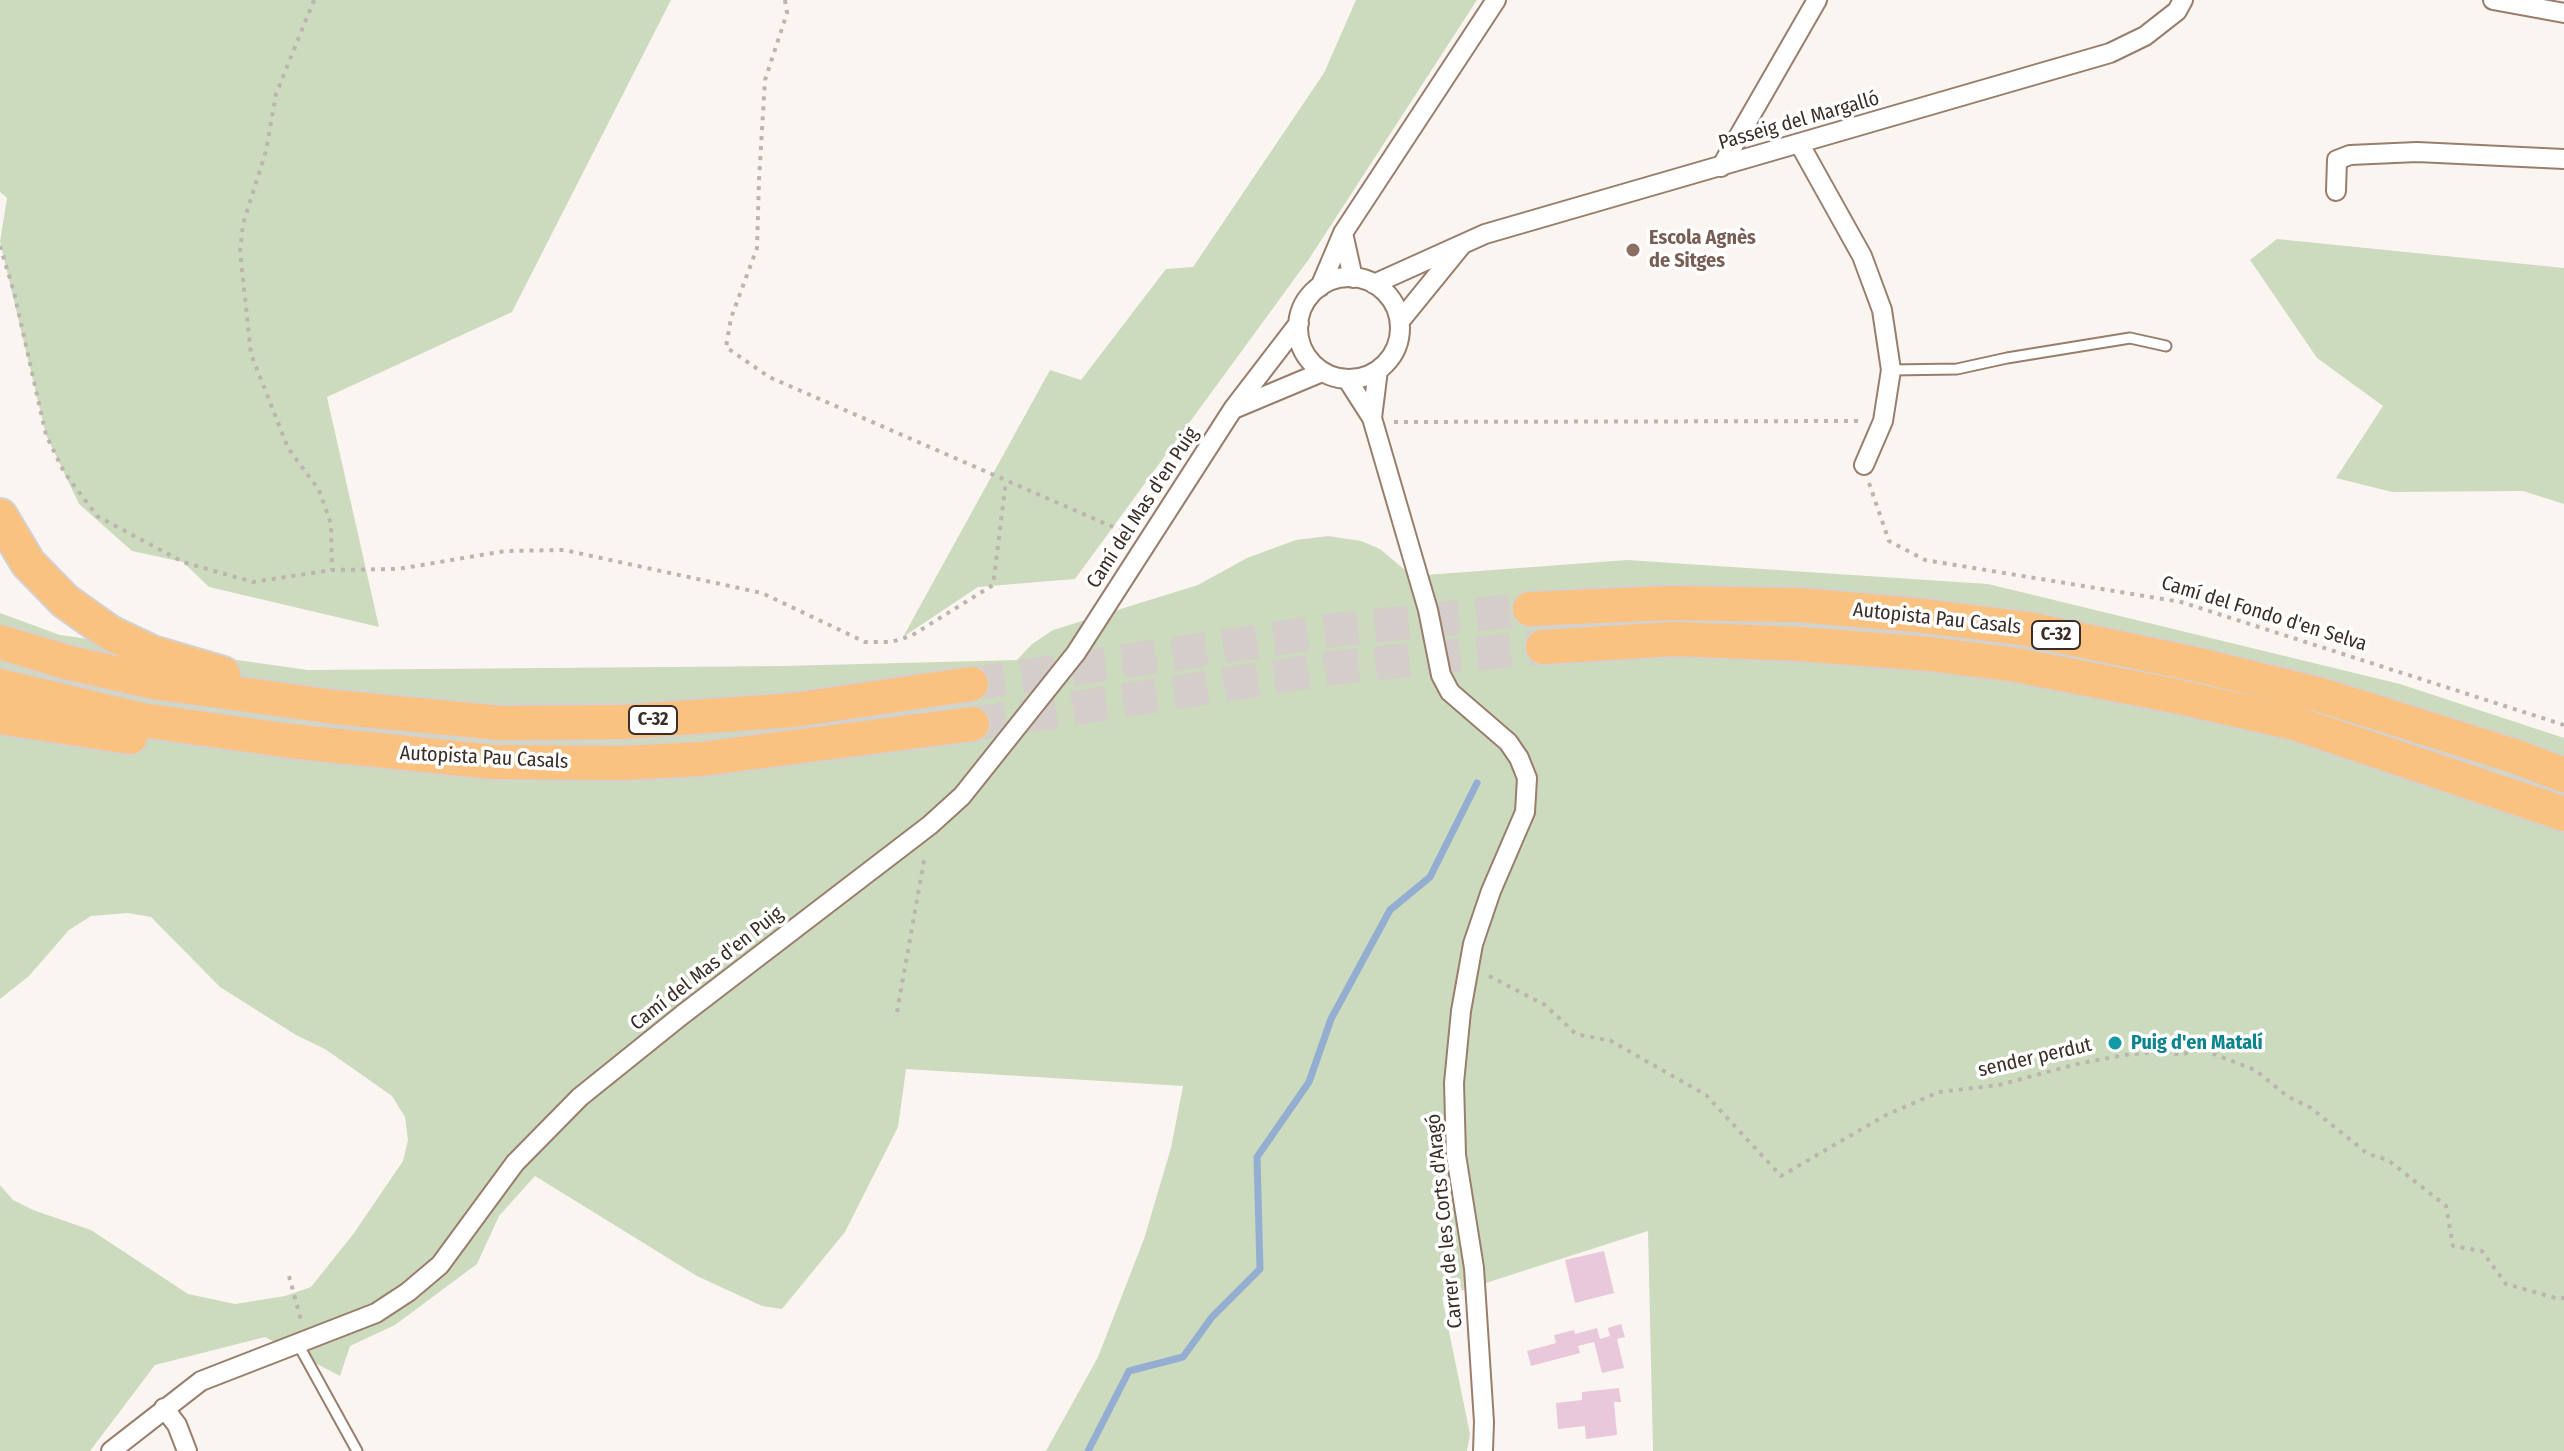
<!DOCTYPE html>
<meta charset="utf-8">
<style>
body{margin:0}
canvas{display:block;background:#fbf5f1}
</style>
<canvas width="2564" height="1451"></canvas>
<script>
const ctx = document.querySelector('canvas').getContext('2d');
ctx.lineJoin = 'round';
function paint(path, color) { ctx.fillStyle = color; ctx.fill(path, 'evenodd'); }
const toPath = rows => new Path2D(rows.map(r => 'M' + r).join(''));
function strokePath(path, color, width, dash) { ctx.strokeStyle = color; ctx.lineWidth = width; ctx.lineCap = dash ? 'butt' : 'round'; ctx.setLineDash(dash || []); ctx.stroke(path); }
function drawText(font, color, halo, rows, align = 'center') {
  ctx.font = font + ' "Fira Sans Condensed",sans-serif'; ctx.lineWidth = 7; ctx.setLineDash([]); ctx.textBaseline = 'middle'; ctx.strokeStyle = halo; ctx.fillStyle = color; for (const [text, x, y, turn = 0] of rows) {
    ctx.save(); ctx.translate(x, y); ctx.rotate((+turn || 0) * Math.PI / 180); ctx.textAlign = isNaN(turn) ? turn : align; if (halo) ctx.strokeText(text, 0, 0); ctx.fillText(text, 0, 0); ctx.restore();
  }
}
paint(toPath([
 [0,0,671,0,512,312,327,397,379,627,209,587,183,562,132,551,79,504,46,435,0,242,7,198,0,192],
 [1356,0,1477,0,1309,259,1075,579,978,587,903,637,1050,370,1081,380,1166,269,1193,267,1324,73],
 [2277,239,2564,268,2564,504,2523,491,2392,492,2336,478,2383,406,2317,358,2250,260],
 [1328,536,1361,541,1380,549,1412,576,1627,560,1988,584,2400,684,2564,738,2564,1451,1653,1451,1648,1231,1442,1297,1470,1434,1467,1451,1046,1451,1098,1357,1144,1239,1171,1148,1183,1086,906,1069,898,1127,845,1232,782,1309,762,1306,697,1276,535,1176,499,1216,477,1264,395,1325,350,1346,340,1376,265,1337,155,1365,90,1451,0,1451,0,1185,13,1200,33,1210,91,1230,188,1294,235,1304,285,1296,311,1287,354,1233,403,1161,408,1140,405,1117,392,1096,325,1049,296,1035,220,987,151,917,128,913,91,916,69,930,29,976,0,999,0,613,60,635,308,670,783,666,1017,660,1032,644,1053,630,1198,585,1247,558,1296,540]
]), '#ccdbbe');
strokePath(toPath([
 [1088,1451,1129,1371,1183,1357,1212,1317,1260,1269,1257,1157,1309,1082,1331,1019,1390,910,1430,877,1477,783]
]), '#94aed1', 7);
paint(toPath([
 [1604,1251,1614,1293,1575,1303,1565,1260],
 [1621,1324,1625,1337,1617,1339,1624,1368,1602,1373,1594,1342,1578,1346,1580,1353,1531,1366,1527,1351,1556,1343,1554,1335,1574,1330,1575,1334,1597,1328,1600,1339,1610,1336,1608,1328],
 [1619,1388,1621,1402,1614,1402,1617,1435,1586,1439,1585,1426,1558,1429,1556,1403,1582,1400,1582,1392]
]), '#e8c8da');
strokePath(toPath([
 [971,684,1327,631,1530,609],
 [972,724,1339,667,1543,647]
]), '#d4cdc9', 34, [34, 17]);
const lane = toPath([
 [1891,370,1957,369,2007,358,2130,338,2166,346],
 [298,1344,357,1451]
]);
const street = toPath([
 [2493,0,2564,13],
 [1799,143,1862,256,1882,310,1891,370,1883,421,1864,465],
 [1721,167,1817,0],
 [2336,191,2337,160,2350,155,2417,152,2564,159],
 [1343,233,1353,278],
 '1298 328a51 51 0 1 1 102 0a51 51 0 1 1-102 0Z',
 [1374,284,1485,234,2110,53,2145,36,2177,11,2183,0],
 [1320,287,1343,233,1496,0],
 [1400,321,1461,246],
 [1347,379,1372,418,1428,610,1441,675,1450,692,1508,742,1519,758,1527,778,1525,812,1491,891,1473,944,1461,1011,1454,1083,1456,1155,1474,1268,1484,1422,1483,1451],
 [1236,408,1322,372],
 [1372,418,1378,370],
 [164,1408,177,1425,187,1451],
 [111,1451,201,1381,376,1313,408,1292,440,1265,515,1163,580,1097,682,1015,930,825,962,796,1076,653,1233,409,1299,323]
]);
const highway = toPath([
 [0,516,28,563,65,601,110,633,152,653,223,674],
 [1530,609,1668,603,1798,605,1916,615,2028,629,2199,665,2321,695,2517,757,2564,775],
 [0,642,66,662,153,682,334,707,500,723,622,722,794,710,971,684],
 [1543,647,1674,639,1800,644,1930,654,2016,665,2175,696,2294,723,2564,814],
 [0,686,142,720,290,741,493,762,622,763,701,759,972,724],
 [0,717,130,737]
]);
strokePath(lane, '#997e6c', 13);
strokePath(street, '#997e6c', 22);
strokePath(highway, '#d4d1cf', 38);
strokePath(toPath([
 [314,0,276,94,266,151,243,224,240,251,251,354,288,448,319,490,331,524,332,570],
 [785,0,787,13,765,80,759,180,757,248,731,318,726,347,769,377,1127,533],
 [0,246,14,292,46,435,64,472,97,516,183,562,253,582,332,570,398,569,505,551,564,550,762,593,865,642,891,642,911,636,993,585,1006,481],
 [1394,422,1861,421],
 [1869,483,1889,541,1925,560,2181,602,2564,725],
 [1489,976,1545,1005,1576,1034,1611,1041,1706,1095,1781,1176,1886,1115,1939,1092,1999,1085,2081,1063,2125,1055,2163,1051,2180,1055,2201,1049,2255,1070,2287,1096,2311,1108,2368,1154,2388,1160,2446,1206,2453,1246,2482,1251,2506,1284,2559,1299,2564,1298],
 [897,1012,925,855],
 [289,1276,301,1320]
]), '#bcb4af', 4, [4, 6]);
strokePath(lane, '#fff', 9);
strokePath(street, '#fff', 18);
strokePath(highway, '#fac281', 34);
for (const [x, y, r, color] of [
 [1633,250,8,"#8d6e63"],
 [2115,1043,8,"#0f9aa8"]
]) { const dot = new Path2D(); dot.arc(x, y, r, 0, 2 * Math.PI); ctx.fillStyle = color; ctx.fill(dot); strokePath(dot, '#fff', 3); }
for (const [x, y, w] of [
 [2056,635,48],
 [653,720,48]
]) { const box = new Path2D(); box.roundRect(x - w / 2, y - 14, w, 28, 6); ctx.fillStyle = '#fff'; ctx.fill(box); strokePath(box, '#3a2e27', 2); }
drawText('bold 18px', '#3a2e27', null, [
 ["C-32",2056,635],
 ["C-32",653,720]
]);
drawText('20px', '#3a2e27', '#fff', [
 ["Passeig del Margalló",1799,121,-16],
 ["Camí del Mas d'en Puig",1143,508,-57],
 ["Camí del Fondo d'en Selva",2264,614,17],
 ["Autopista Pau Casals",1937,619,6],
 ["Autopista Pau Casals",484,758,3],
 ["Camí del Mas d'en Puig",707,969,-38],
 ["sender perdut",2035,1058,-13],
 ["Carrer de les Corts d'Aragó",1445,1221,-96]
]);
drawText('bold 20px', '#785e54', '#fff', [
 ["Escola Agnès",1649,238],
 ["de Sitges",1649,261]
], 'left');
drawText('bold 20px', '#0d838f', '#fff', [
 ["Puig d'en Matalí",2131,1043]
], 'left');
</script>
